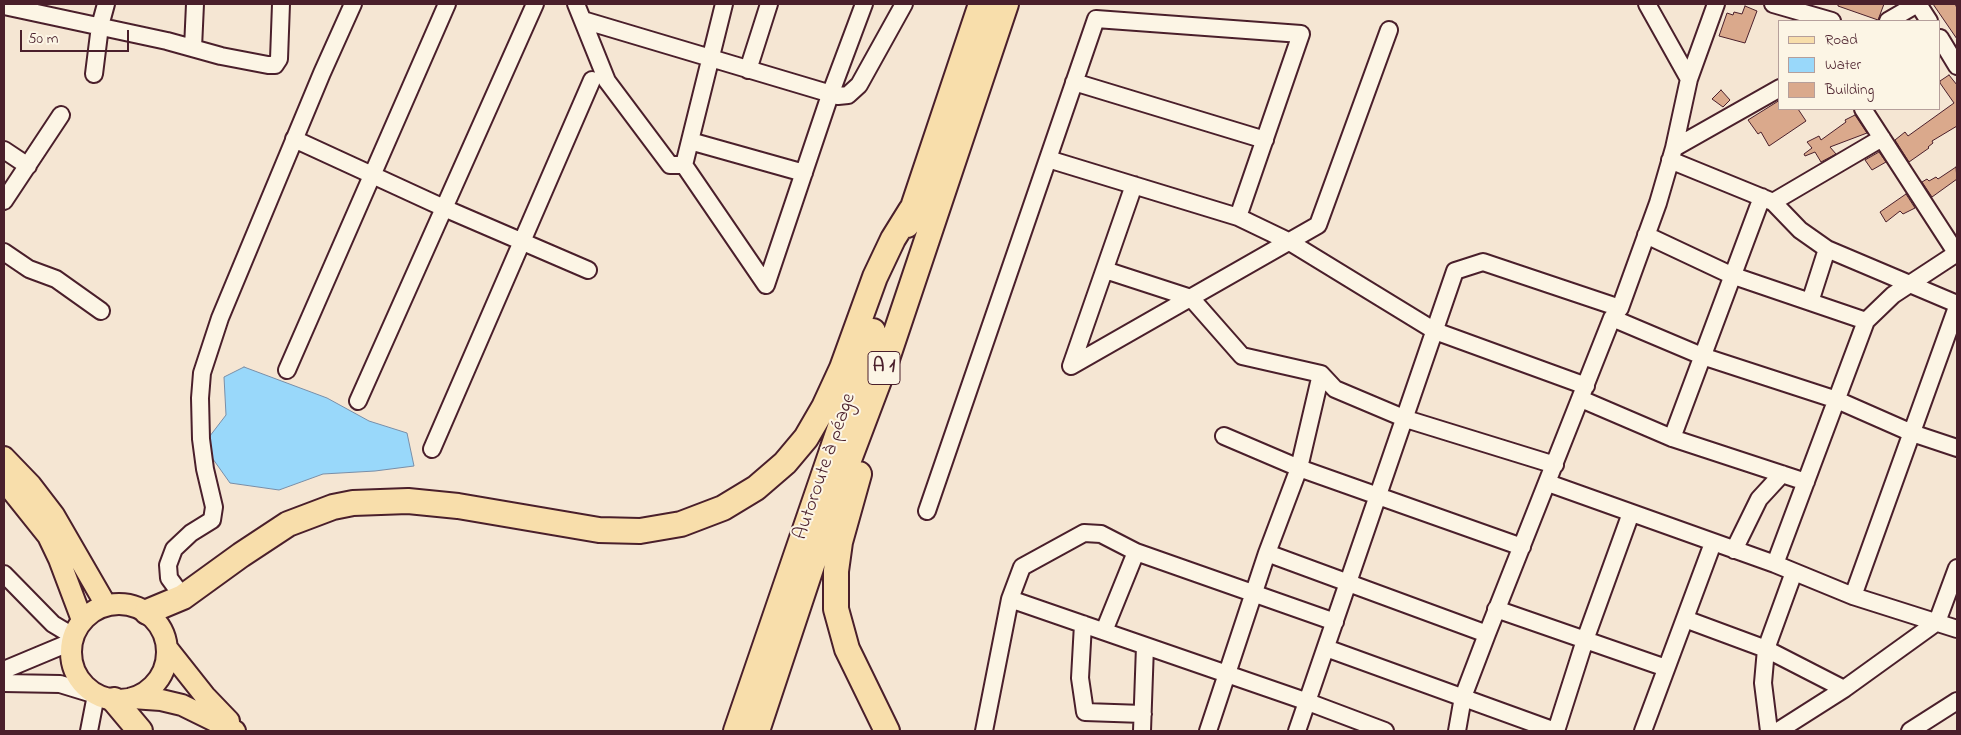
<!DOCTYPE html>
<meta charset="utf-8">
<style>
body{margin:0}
#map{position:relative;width:1961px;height:735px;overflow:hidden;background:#f5e6d3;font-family:"Indie Flower",sans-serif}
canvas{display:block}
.frame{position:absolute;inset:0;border:5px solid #4a1f2b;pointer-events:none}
.legend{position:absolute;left:1778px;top:20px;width:162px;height:90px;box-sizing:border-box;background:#fcf5e5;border:1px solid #b59f9b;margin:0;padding:6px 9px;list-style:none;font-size:15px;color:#4a1f2b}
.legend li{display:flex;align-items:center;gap:10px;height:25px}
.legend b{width:25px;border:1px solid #b59f9b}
.scale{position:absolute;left:20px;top:30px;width:109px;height:22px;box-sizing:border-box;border:2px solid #4a1f2b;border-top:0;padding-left:6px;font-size:15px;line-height:18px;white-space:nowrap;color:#4a1f2b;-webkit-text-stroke:4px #fcf5e5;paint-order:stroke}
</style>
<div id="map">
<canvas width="1961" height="735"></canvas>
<div class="frame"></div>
<ul class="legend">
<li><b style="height:6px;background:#f8deab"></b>Road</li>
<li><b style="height:14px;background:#99d8fa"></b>Water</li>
<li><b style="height:14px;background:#daa98c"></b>Building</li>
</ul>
<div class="scale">50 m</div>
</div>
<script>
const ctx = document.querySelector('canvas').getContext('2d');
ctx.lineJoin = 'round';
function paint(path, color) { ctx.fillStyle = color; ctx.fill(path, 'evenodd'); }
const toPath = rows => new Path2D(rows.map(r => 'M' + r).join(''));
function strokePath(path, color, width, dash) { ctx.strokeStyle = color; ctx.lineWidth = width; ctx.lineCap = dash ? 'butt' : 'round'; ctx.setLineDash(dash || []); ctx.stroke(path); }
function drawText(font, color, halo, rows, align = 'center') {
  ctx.font = font + ' "Indie Flower",sans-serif'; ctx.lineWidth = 4; ctx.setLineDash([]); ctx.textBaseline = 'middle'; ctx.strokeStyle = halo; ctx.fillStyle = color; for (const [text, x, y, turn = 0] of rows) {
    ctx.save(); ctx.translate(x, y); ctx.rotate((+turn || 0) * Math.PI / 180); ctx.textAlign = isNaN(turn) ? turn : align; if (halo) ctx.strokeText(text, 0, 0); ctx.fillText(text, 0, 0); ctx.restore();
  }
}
const water = toPath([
 [244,367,327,398,369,421,407,433,414,466,375,471,323,474,279,490,230,483,203,445,226,415,224,377,244,367]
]);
paint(water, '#99d8fa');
strokePath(water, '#798ea7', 1);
const building = toPath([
 [1838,4,1884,4,1878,20,1838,6,1838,4],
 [1933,4,1955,4,1957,8,1957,39,1933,4],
 [1745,6,1757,11,1745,43,1719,36,1727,13,1733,15,1734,12,1742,14,1745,6],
 [1949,75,1957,85,1957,126,1932,141,1933,143,1928,147,1929,148,1909,162,1895,140,1905,132,1908,136,1954,103,1940,83,1940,81,1949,75],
 [1721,90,1730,100,1723,107,1712,99,1721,90],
 [1780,100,1780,109,1798,109,1806,121,1769,146,1761,132,1758,134,1748,120,1780,100],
 [1855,115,1867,133,1830,147,1836,154,1821,162,1815,152,1805,156,1804,154,1812,148,1807,142,1819,136,1821,140,1846,122,1845,120,1855,115],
 [1879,152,1886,162,1872,170,1865,160,1879,152],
 [1956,167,1957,179,1932,197,1922,182,1927,179,1929,181,1936,177,1938,179,1956,167],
 [1906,194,1915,208,1903,214,1900,211,1886,222,1880,212,1906,194]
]);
paint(building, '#daa98c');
strokePath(building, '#4a1f2b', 1);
const minor = toPath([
 [576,4,607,81,670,165,684,165],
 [724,4,684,165,766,285],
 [1647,4,1689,79],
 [1773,4,1832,21],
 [1918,4,1929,21],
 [4,6,167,41,221,56,268,65,275,65,279,59,281,4],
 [583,20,838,96,848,95,859,85,904,4],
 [1888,21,1917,4],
 [1940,38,1957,66],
 [193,48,195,4],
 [748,70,769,4],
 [94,74,100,26,106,4],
 [1074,82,1265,140],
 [1863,109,1957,254],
 [294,139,444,208,588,270],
 [690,141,804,173],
 [1674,148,1780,88],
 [4,150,28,166],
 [1048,159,1238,217,1288,241,1435,331,1586,386],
 [1670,160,1773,202,1882,138],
 [4,201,61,115],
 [1773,202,1800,230,1827,249,1957,304],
 [1646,235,1731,275,1866,321],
 [4,252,29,269,56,279,101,311],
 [1105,270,1191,298,1242,356,1321,374,1335,389,1406,419,1555,465],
 [766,285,830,95,864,4],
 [1810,302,1827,249],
 [1612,318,1702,356,1837,400,1912,433,1957,448],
 [1071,366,1318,225,1389,30],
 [1071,366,1134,185],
 [287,370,447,4],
 [1581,399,1672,438,1806,482],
 [358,401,535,4],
 [1224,436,1299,468,1522,547],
 [1672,438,1762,197],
 [432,449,592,80],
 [1548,483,1775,564,1853,596,1957,629],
 [927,511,1096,19,1301,34,1238,217],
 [1734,550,1759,499,1782,474],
 [1267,553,1487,634],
 [1775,564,1866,321,1893,295,1957,253],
 [4,574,53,624,73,636],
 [1853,596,1957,307],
 [183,597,169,578,168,565,174,549,191,533,212,520,214,507,205,469,201,439,200,398,202,373,220,318,322,73,353,4],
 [1496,609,1666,668],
 [1685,619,1766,649,1844,689],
 [1335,622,1136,552,1101,534,1084,533,1022,567,1010,599,1308,702,1385,731],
 [1083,624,1080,678,1085,712,1143,714],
 [1104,631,1136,552],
 [1326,648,1555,731],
 [4,670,71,642],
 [4,683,60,684,96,695,89,731],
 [984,731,1010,599],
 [1142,731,1145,646],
 [1208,731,1267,553,1299,468,1321,374],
 [1297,731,1455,271,1483,262,1620,308],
 [1457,731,1463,697,1487,634,1612,318,1620,308,1658,203,1674,148,1689,79,1716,4],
 [1556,731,1585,640,1631,513],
 [1643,731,1713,543],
 [1769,731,1763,683,1766,649,1794,572],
 [1778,731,1844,689,1937,622,1957,568],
 [1910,731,1957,701]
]);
const major = toPath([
 [4,457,31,485,54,515,106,605],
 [4,481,48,536,59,559,82,620],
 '71 652a48 48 0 1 1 96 0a48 48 0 1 1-96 0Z',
 [167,648,205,696,229,721],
 [132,698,161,700,182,705,235,731]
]);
const highway = toPath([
 [907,225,981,4],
 [859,474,840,542,836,571,836,609,847,649,887,731],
 [147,612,183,597,241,555,288,524,333,507,353,503,408,501,458,506,599,530,640,531,681,524,723,508,756,488,785,463,806,438,824,407,842,368,875,277,893,239,911,210],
 [114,700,140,731],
 [736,731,873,331],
 [757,731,833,502,886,362,1006,4]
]);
strokePath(minor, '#4a1f2b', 20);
strokePath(major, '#4a1f2b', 24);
strokePath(highway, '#4a1f2b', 28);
strokePath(minor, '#fcf5e5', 16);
strokePath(major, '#f8deab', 20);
strokePath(highway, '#f8deab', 24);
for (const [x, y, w] of [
 [884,368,32]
]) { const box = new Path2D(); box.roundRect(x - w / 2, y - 16.5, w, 33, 4); ctx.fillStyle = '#fcf5e5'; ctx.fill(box); strokePath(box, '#4a1f2b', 1); }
drawText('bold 19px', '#4a1f2b', null, [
 ["A 1",884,368]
]);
drawText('20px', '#4a1f2b', '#fcf5e5', [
 ["Autoroute à péage",826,467,-71]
]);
</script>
